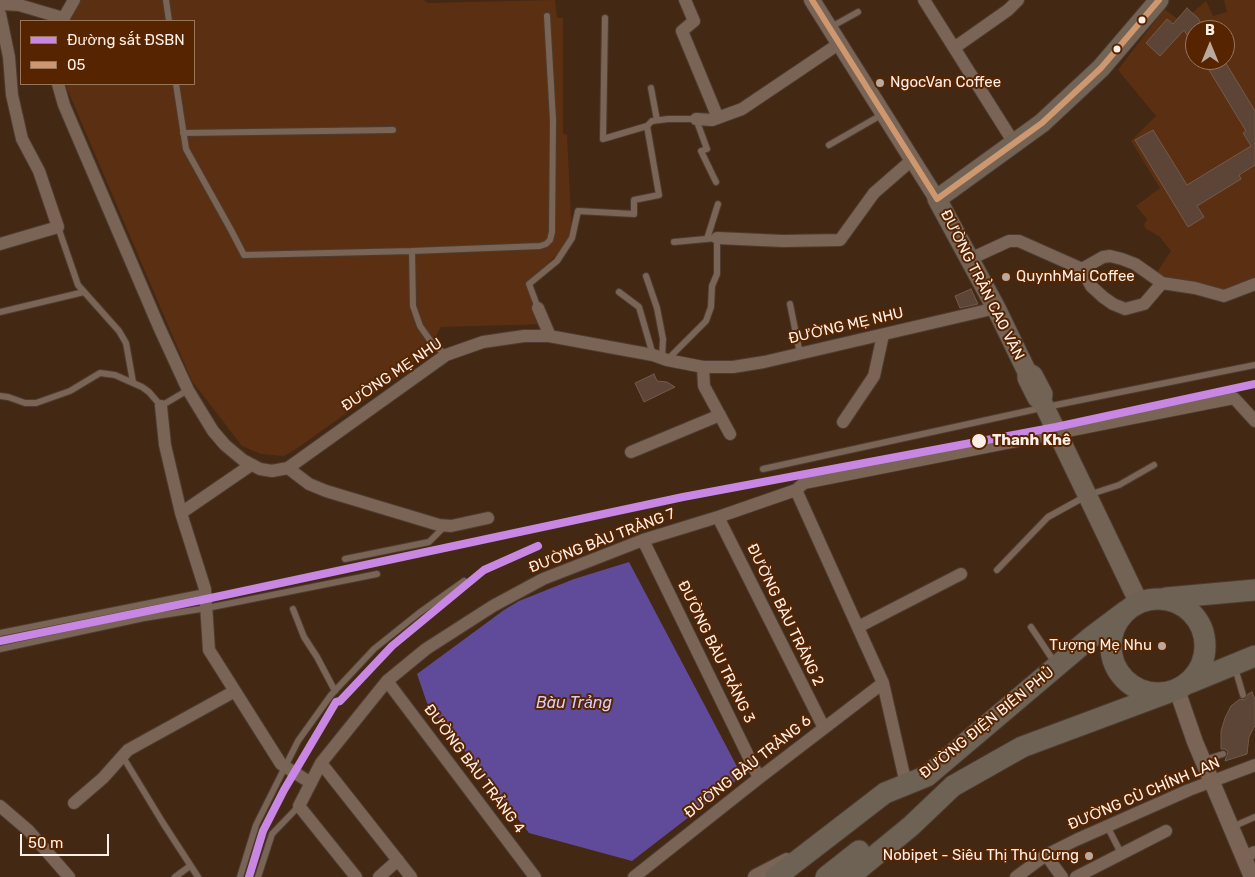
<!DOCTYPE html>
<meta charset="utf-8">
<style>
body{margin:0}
#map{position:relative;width:1255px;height:877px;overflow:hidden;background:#432814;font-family:Rubik,sans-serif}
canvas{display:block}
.legend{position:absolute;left:20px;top:20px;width:175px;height:65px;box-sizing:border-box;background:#572400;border:1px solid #99755c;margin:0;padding:6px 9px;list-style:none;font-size:15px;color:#fdefe7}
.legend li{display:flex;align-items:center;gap:10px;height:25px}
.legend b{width:25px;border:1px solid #99755c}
.north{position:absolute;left:1185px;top:20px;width:50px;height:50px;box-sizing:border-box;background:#572400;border:1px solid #99755c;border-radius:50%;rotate:0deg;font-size:14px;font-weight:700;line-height:20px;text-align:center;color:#fdefe7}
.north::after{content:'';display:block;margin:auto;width:18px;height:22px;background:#bca99d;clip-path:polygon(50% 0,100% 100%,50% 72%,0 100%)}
.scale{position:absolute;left:20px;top:834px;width:89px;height:22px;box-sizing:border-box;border:2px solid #fdefe7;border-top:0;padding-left:6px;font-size:15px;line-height:18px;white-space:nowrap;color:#fdefe7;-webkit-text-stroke:4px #572400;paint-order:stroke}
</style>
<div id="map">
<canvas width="1255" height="877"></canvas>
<ul class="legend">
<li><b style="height:6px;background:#c787e3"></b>Đường sắt ĐSBN</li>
<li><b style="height:6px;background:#cd976f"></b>05</li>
</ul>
<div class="north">B</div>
<div class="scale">50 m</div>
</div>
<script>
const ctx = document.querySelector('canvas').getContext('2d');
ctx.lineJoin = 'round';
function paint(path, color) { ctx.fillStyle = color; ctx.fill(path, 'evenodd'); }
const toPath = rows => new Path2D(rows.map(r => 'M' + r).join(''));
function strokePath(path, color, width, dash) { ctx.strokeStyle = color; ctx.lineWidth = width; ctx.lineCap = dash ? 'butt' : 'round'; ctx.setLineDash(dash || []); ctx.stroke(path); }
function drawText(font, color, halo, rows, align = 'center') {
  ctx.font = font + ' Rubik,sans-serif'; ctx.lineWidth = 4; ctx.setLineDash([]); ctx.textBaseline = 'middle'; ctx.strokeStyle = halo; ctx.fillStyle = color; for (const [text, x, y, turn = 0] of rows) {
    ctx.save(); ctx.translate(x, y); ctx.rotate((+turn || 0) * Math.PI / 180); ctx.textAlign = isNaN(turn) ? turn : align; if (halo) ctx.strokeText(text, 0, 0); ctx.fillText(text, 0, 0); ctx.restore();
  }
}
paint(toPath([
 [80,0,424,0,428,3,555,0,557,18,563,18,563,134,567,135,572,238,528,285,545,324,441,327,432,343,405,371,299,447,284,456,261,454,242,446,192,381,65,84,194,84,194,21,67,21],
 [1224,0,1255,0,1255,277,1220,290,1156,274,1171,251,1159,236,1146,229,1144,225,1147,219,1136,206,1160,188,1131,141,1156,116,1118,70,1164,9,1182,22,1206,1,1213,16,1227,12],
 [1195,30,1225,30,1225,60,1195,60]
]), '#5b3012');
paint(toPath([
 [629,562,742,776,632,861,529,833,427,703,417,674,504,610,519,601,574,579]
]), '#604b9a');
const building = toPath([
 [1187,8,1198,18,1205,30,1195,30,1195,48,1184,30,1160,56,1146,43,1167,19,1173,24,1187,8],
 [1203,60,1224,60,1255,111,1255,165,1239,175,1241,179,1197,206,1204,217,1188,227,1135,140,1153,130,1187,185,1251,146,1243,133,1246,131,1203,60],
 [971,289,978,304,960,308,955,296,971,289],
 [654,374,657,381,667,382,675,387,644,402,635,383,654,374],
 [1252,692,1255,700,1255,725,1249,737,1247,754,1225,761,1228,752,1225,749,1221,749,1221,731,1225,718,1231,706,1240,699,1245,700,1248,694,1252,692]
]);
paint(building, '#5c4536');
strokePath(building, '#725b4b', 1);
const service = toPath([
 [166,0,169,21],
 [605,18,603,139,647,126,652,121,668,119,696,119,707,149,701,151,716,182],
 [831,27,858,12],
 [176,84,186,149,231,230,244,255,412,251,413,306,420,326,432,343,446,355],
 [651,88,657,120],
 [183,133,393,130],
 [829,145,883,114],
 [58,227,78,285,119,331,126,343,133,382],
 [707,239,718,204],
 [412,251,540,246,546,244,550,240,552,232,553,120,547,16],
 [646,276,657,308,663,339,662,358],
 [619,292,639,307,653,355],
 [790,304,800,354],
 [538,308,529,284,557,261,572,238,578,211,634,214,634,200,659,195,647,126],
 [0,312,84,292],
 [667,360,706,321,711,307,712,286,717,274,717,238,674,242],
 [0,396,8,397,25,403,36,403,70,391,100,373,115,375,142,387,149,392,161,406,188,390],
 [763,469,1046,407,1255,365],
 [345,559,429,542,444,527],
 [997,570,1048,517,1088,495,1119,485,1154,465],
 [293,609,304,637,317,657,335,691],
 [1031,627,1055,663],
 [0,633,205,592],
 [0,649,144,618,207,608,377,574],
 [1235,668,1243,695],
 [123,757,163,823,198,877],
 [1204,760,1223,754],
 [1107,826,1121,853],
 [1232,827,1255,817],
 [175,877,190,866],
 [240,877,256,825,298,741,331,695,374,649,419,613,464,581],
 [258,877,272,834,299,806]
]);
const minor = toPath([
 [685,0,694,21,682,31,718,118],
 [924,0,1014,143],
 [0,4,19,5,63,18],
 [0,14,9,57,12,95,22,139,39,171,58,227,0,244],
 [62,21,74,0],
 [954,48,1008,10,1018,0],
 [58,84,64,105,159,327,188,390,213,431,225,445,243,460,260,469,272,471,288,468,446,355,483,342,524,336,549,336,653,355,667,360,703,367,733,367,764,362,996,308],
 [696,119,712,120,742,109,840,43],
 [717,238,783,241,840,240,874,193,913,159],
 [970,259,1009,241,1019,241,1082,269,1103,257,1110,256,1122,259,1135,264,1162,283,1195,288,1224,296,1255,284],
 [1082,269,1091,286,1103,297,1113,304,1125,309,1144,304,1162,283],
 [538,308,550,336],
 [703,367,704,386,730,434],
 [161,406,165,445,181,513,205,589,209,650,281,764,311,783],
 [843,422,874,376,883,335],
 [631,452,720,415],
 [288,468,309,484,326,491,439,525,451,526,488,518],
 [796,490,883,683,906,784],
 [181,513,251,465],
 [718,517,824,728],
 [643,540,759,778],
 [858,627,961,574],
 [387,681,535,877],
 [321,763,411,877],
 [74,803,103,778,128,750,235,691],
 [0,806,28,830,69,877],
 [1046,855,1062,877],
 [1244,857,1255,852],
 [356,877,299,806,321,763,387,681,426,649,493,606,543,579,643,540,718,517,796,490,804,483,1234,398,1255,421],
 [379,877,398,860],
 [634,877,759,778,883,683],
 [1016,877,1046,855,1076,840,1189,790,1255,765],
 [1076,877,1166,831]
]);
const tertiary = toPath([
 [812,0,937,199],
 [1177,690,1195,742,1252,877],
 [756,877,787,861]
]);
const secondary = toPath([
 [1027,372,1033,375,1043,394,1042,401,1037,398,1027,378,1027,372,996,308,937,199,1042,123,1101,68,1159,0],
 [1042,401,1139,603]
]);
const primary = toPath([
 [1166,598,1255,590],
 '1111 646a47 47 0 1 1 94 0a47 47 0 1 1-94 0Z',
 [1189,683,1255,656],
 [776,877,885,793,927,776,1090,638,1126,611],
 [826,877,859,851],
 [849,877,911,826,953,786,1022,747,1167,693]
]);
strokePath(service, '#4d3c31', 8);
strokePath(minor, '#4d3c31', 14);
strokePath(tertiary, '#4d3c31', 18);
strokePath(secondary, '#4d3c31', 21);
strokePath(primary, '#4d3c31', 23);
strokePath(service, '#796455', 6);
strokePath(minor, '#796455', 12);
strokePath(tertiary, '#796455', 16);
strokePath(secondary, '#736354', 19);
strokePath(primary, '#6d6253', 21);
strokePath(toPath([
 [812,0,937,199],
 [937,199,1042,123,1101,68,1159,0]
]), '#cd976f', 6);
strokePath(toPath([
 [0,641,206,599,683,497,1056,427,1255,384],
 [249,877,263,831,284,790,336,702,340,701,392,646,484,570,538,546]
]), '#c787e3', 8);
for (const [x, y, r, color] of [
 [1142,20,4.5,"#fdefe7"],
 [1117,49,4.5,"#fdefe7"],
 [880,83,5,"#bca99d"],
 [1006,277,5,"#bca99d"],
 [979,441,8,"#fdefe7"],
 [1162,646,5,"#bca99d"],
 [1089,856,5,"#bca99d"]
]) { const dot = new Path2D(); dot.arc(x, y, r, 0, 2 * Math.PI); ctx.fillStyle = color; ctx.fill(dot); strokePath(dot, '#572400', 2); }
drawText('15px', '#fdefe7', '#572400', [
 ["NgocVan Coffee",890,83],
 ["QuynhMai Coffee",1016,277],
 ["Tượng Mẹ Nhu",1152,646,"right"],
 ["Nobipet - Siêu Thị Thú Cưng",1079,856,"right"]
], 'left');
drawText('15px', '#fdefe7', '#572400', [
 ["ĐƯỜNG TRẦN CAO VÂN",982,285,63],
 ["ĐƯỜNG MẸ NHU",846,326,-13],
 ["ĐƯỜNG MẸ NHU",392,375,-34],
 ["ĐƯỜNG BÀU TRẢNG 7",602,541,-21],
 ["ĐƯỜNG BÀU TRẢNG 2",785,615,64],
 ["ĐƯỜNG BÀU TRẢNG 3",716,652,64],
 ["ĐƯỜNG ĐIỆN BIÊN PHỦ",987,723,-39],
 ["ĐƯỜNG BÀU TRẢNG 6",748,767,-38],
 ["ĐƯỜNG BÀU TRẢNG 4",474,769,53],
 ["ĐƯỜNG CÙ CHÍNH LAN",1144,794,-23]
]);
drawText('bold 15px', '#fdefe7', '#572400', [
 ["Thanh Khê",992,441]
], 'left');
drawText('italic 16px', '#d3ccfd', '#572400', [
 ["Bàu Trảng",574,703]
]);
</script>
